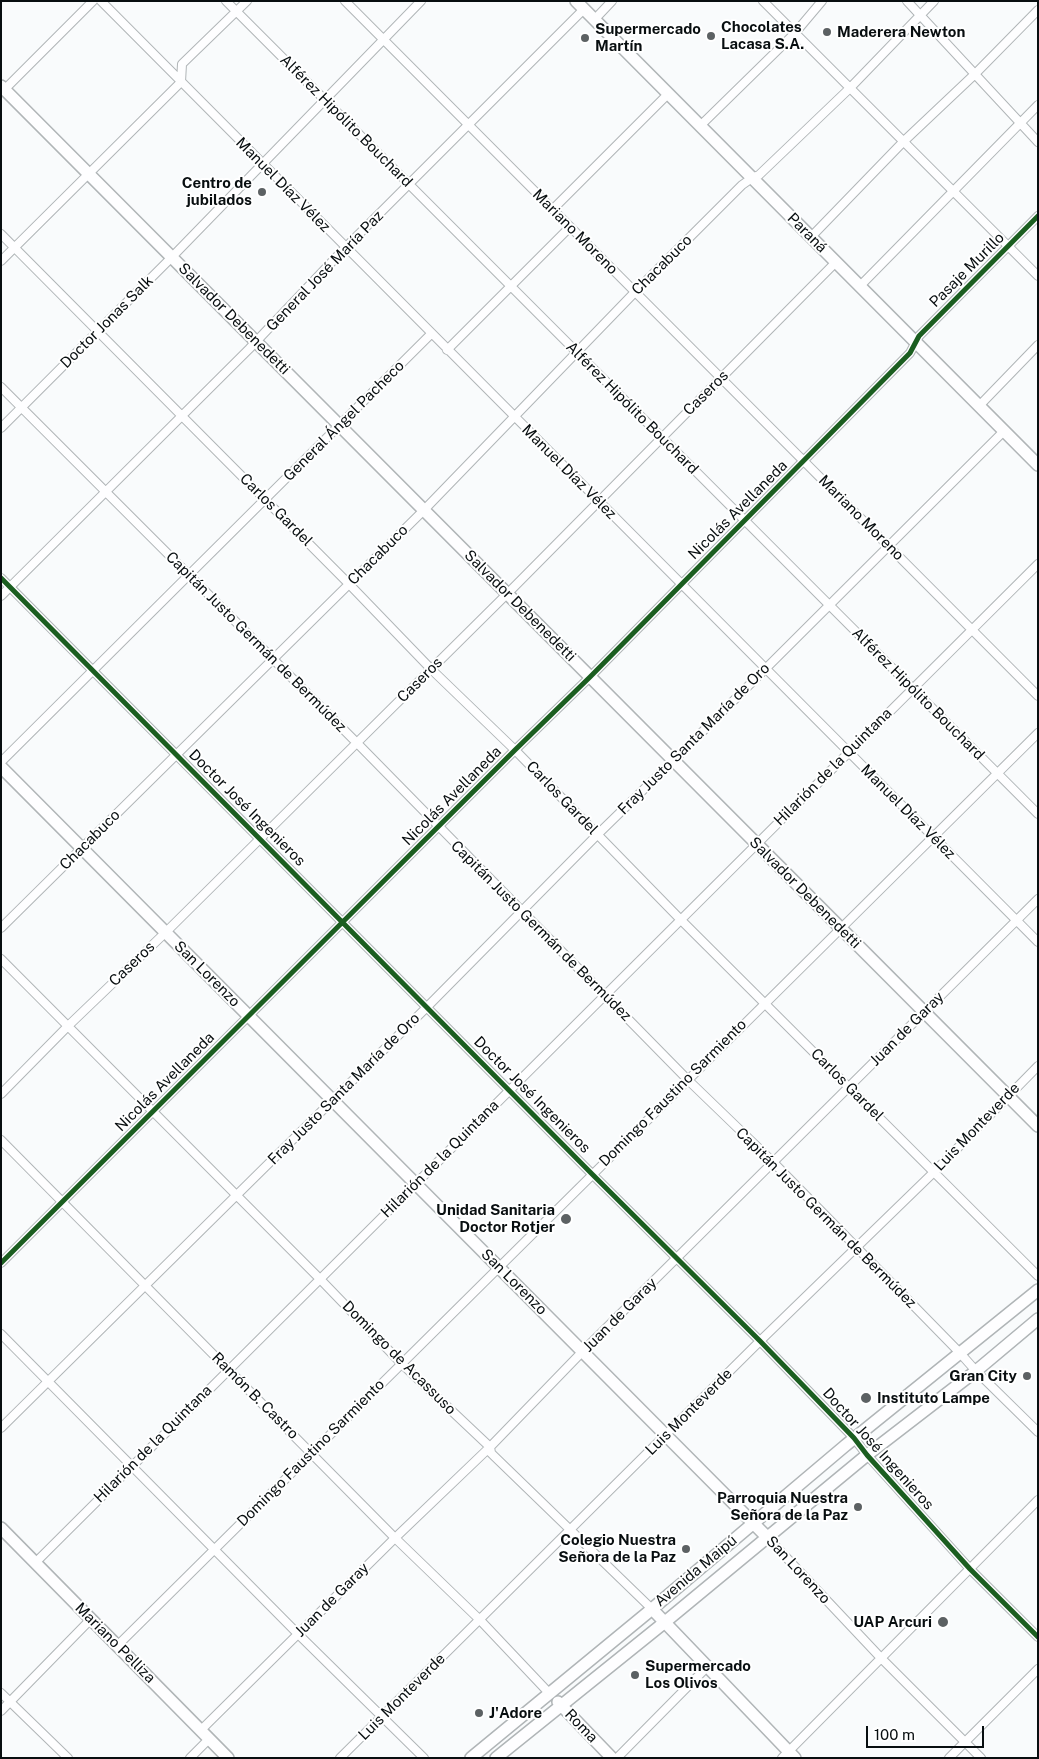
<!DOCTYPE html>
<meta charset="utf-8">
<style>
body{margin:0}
#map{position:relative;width:1039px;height:1759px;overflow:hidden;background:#f9fbfc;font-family:"Public Sans",sans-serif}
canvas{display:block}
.frame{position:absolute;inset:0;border:2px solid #080e10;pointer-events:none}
.scale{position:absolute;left:866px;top:1726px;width:118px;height:22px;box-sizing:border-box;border:2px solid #080e10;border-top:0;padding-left:6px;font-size:15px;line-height:18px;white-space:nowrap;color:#080e10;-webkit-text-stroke:4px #fff;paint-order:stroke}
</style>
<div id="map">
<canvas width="1039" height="1759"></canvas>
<div class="frame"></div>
<div class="scale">100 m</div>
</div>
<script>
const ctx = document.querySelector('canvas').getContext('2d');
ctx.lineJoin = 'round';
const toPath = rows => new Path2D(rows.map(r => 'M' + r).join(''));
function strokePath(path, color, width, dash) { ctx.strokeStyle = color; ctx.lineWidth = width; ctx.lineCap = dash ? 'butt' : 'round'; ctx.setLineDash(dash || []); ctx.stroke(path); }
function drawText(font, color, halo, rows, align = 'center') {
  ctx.font = font + ' "Public Sans",sans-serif'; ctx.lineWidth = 4; ctx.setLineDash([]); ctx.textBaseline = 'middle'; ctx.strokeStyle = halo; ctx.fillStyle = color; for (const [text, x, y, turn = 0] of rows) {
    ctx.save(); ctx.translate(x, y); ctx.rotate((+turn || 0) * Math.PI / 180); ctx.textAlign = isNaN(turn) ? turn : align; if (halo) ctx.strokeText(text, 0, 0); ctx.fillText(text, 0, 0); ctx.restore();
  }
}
const street = toPath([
 [101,1,1038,942],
 [226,1,1038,814],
 [345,1,1038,696],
 [763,1,1038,276],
 [907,1,1038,142],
 [594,20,612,1],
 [3,91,93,1],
 [700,126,795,33,822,1],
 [553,209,668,94],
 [1,234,349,584,431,669,515,750,680,919,1038,1276],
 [811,237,903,142,975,74,1038,10],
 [1,261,181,82,182,64,247,1],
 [860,286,1038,105],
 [447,350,570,227],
 [1,387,357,743,687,1079,773,1162,960,1353,976,1371,1038,1432],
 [979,406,1038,345],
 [1,428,172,257,421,1],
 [1,578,592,1174,760,1341,854,1438,867,1455,970,1569,1038,1637],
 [1,596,249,349,345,248,584,9],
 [1,762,431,334],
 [1,928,424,510,635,292,742,185,752,178,759,175,850,88,934,1],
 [1,959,320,1279,401,1363,490,1447,491,1453,494,1456,652,1609],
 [1,1094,68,1026,166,932,513,588,836,262],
 [1,1140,395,1538,480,1620,550,1694],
 [1,1263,515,750,590,677,910,353,919,336,1038,216],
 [1,1334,298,1634,424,1758],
 [1,1428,427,1007,598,834,678,756,1004,431],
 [767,1537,881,1658,981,1758],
 [35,1563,1038,564],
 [118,1645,1038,733],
 [1,1693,68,1758],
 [1,1711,91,1619],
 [201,1730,395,1538,490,1447,583,1351,1038,899],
 [190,1758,209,1739],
 [340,1758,760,1341,934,1172,1038,1066],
 [617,1758,708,1666],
 [782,1758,1038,1500],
 [949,1758,1038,1669]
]);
const secondary = toPath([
 [576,1,1038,465],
 [1,86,1038,1126],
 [1,767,767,1537],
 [1,1528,228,1758],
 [652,1609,795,1758],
 [558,1702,612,1758],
 [471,1758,646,1614,846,1445,1038,1290],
 [496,1758,665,1622,867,1455,976,1371,1038,1319]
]);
strokePath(street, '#b0b5b7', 10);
strokePath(secondary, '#b0b5b7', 14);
strokePath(street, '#fefeff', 8);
strokePath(secondary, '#fefeff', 11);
strokePath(toPath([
 [1,578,592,1174,760,1341,854,1438,867,1455,970,1569,1038,1637],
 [1,1263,515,750,590,677,910,353,919,336,1038,216]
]), '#1b5e20', 5);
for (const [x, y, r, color] of [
 [827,32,5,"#5c6163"],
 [711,36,5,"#5c6163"],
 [585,38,5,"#5c6163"],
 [262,192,5,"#5c6163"],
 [566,1219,6,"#5c6163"],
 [1027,1376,5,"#5c6163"],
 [866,1398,6,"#5c6163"],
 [858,1507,5,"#5c6163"],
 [686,1549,5,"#5c6163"],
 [943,1622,6,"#5c6163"],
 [635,1675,5,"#5c6163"],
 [479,1713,5,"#5c6163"]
]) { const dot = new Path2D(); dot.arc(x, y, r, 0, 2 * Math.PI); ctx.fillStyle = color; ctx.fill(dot); strokePath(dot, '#fff', 2); }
drawText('bold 15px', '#080e10', '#fff', [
 ["Chocolates",721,27],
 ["Lacasa S.A.",721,44],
 ["Supermercado",595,29],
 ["Martín",595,46],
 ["Maderera Newton",837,32],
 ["Centro de",252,183,"right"],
 ["jubilados",252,200,"right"],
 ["Unidad Sanitaria",555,1210,"right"],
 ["Doctor Rotjer",555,1227,"right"],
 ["Gran City",1017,1376,"right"],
 ["Instituto Lampe",877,1398],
 ["Parroquia Nuestra",848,1498,"right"],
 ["Señora de la Paz",848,1515,"right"],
 ["Colegio Nuestra",676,1540,"right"],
 ["Señora de la Paz",676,1557,"right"],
 ["UAP Arcuri",932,1622,"right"],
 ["Supermercado",645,1666],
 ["Los Olivos",645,1683],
 ["J'Adore",489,1713]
], 'left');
drawText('15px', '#080e10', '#fff', [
 ["Alférez Hipólito Bouchard",346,121,45],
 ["Manuel Díaz Vélez",283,185,45],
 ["Mariano Moreno",575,232,45],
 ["Paraná",807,233,45],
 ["Chacabuco",662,265,-45],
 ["Pasaje Murillo",967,270,-45],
 ["General José María Paz",325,271,-46],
 ["Salvador Debenedetti",234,319,45],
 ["Doctor Jonas Salk",107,322,-45],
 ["Caseros",706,393,-45],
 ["Alférez Hipólito Bouchard",632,408,45],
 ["General Ángel Pacheco",344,421,-45],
 ["Manuel Díaz Vélez",569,472,45],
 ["Carlos Gardel",276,510,45],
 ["Nicolás Avellaneda",738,510,-45],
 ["Mariano Moreno",861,518,45],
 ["Chacabuco",378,555,-45],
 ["Salvador Debenedetti",520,606,45],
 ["Capitán Justo Germán de Bermúdez",256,642,45],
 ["Caseros",420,680,-45],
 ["Alférez Hipólito Bouchard",918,694,45],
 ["Fray Justo Santa María de Oro",694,739,-45],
 ["Hilarión de la Quintana",833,767,-45],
 ["Nicolás Avellaneda",452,796,-45],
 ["Carlos Gardel",562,798,46],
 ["Doctor José Ingenieros",247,808,45],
 ["Manuel Díaz Vélez",908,812,45],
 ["Chacabuco",90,840,-45],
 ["Salvador Debenedetti",805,893,45],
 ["Capitán Justo Germán de Bermúdez",541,931,45],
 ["Caseros",132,964,-44],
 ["San Lorenzo",207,974,45],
 ["Juan de Garay",907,1029,-45],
 ["Nicolás Avellaneda",165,1082,-45],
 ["Carlos Gardel",847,1085,45],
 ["Fray Justo Santa María de Oro",344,1089,-45],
 ["Domingo Faustino Sarmiento",673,1093,-45],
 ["Doctor José Ingenieros",532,1095,45],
 ["Luis Monteverde",977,1127,-46],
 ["Hilarión de la Quintana",440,1159,-45],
 ["Capitán Justo Germán de Bermúdez",826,1218,45],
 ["San Lorenzo",514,1282,45],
 ["Juan de Garay",620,1315,-45],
 ["Domingo de Acassuso",399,1358,45],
 ["Ramón B. Castro",255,1396,45],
 ["Luis Monteverde",689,1412,-45],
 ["Hilarión de la Quintana",153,1444,-45],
 ["Doctor José Ingenieros",878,1449,48],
 ["Domingo Faustino Sarmiento",311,1453,-45],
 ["San Lorenzo",798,1570,47],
 ["Avenida Maipú",696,1571,-40],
 ["Juan de Garay",332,1600,-45],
 ["Mariano Pelliza",115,1643,45],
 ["Luis Monteverde",402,1697,-45],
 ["Roma",581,1726,46]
]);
</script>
